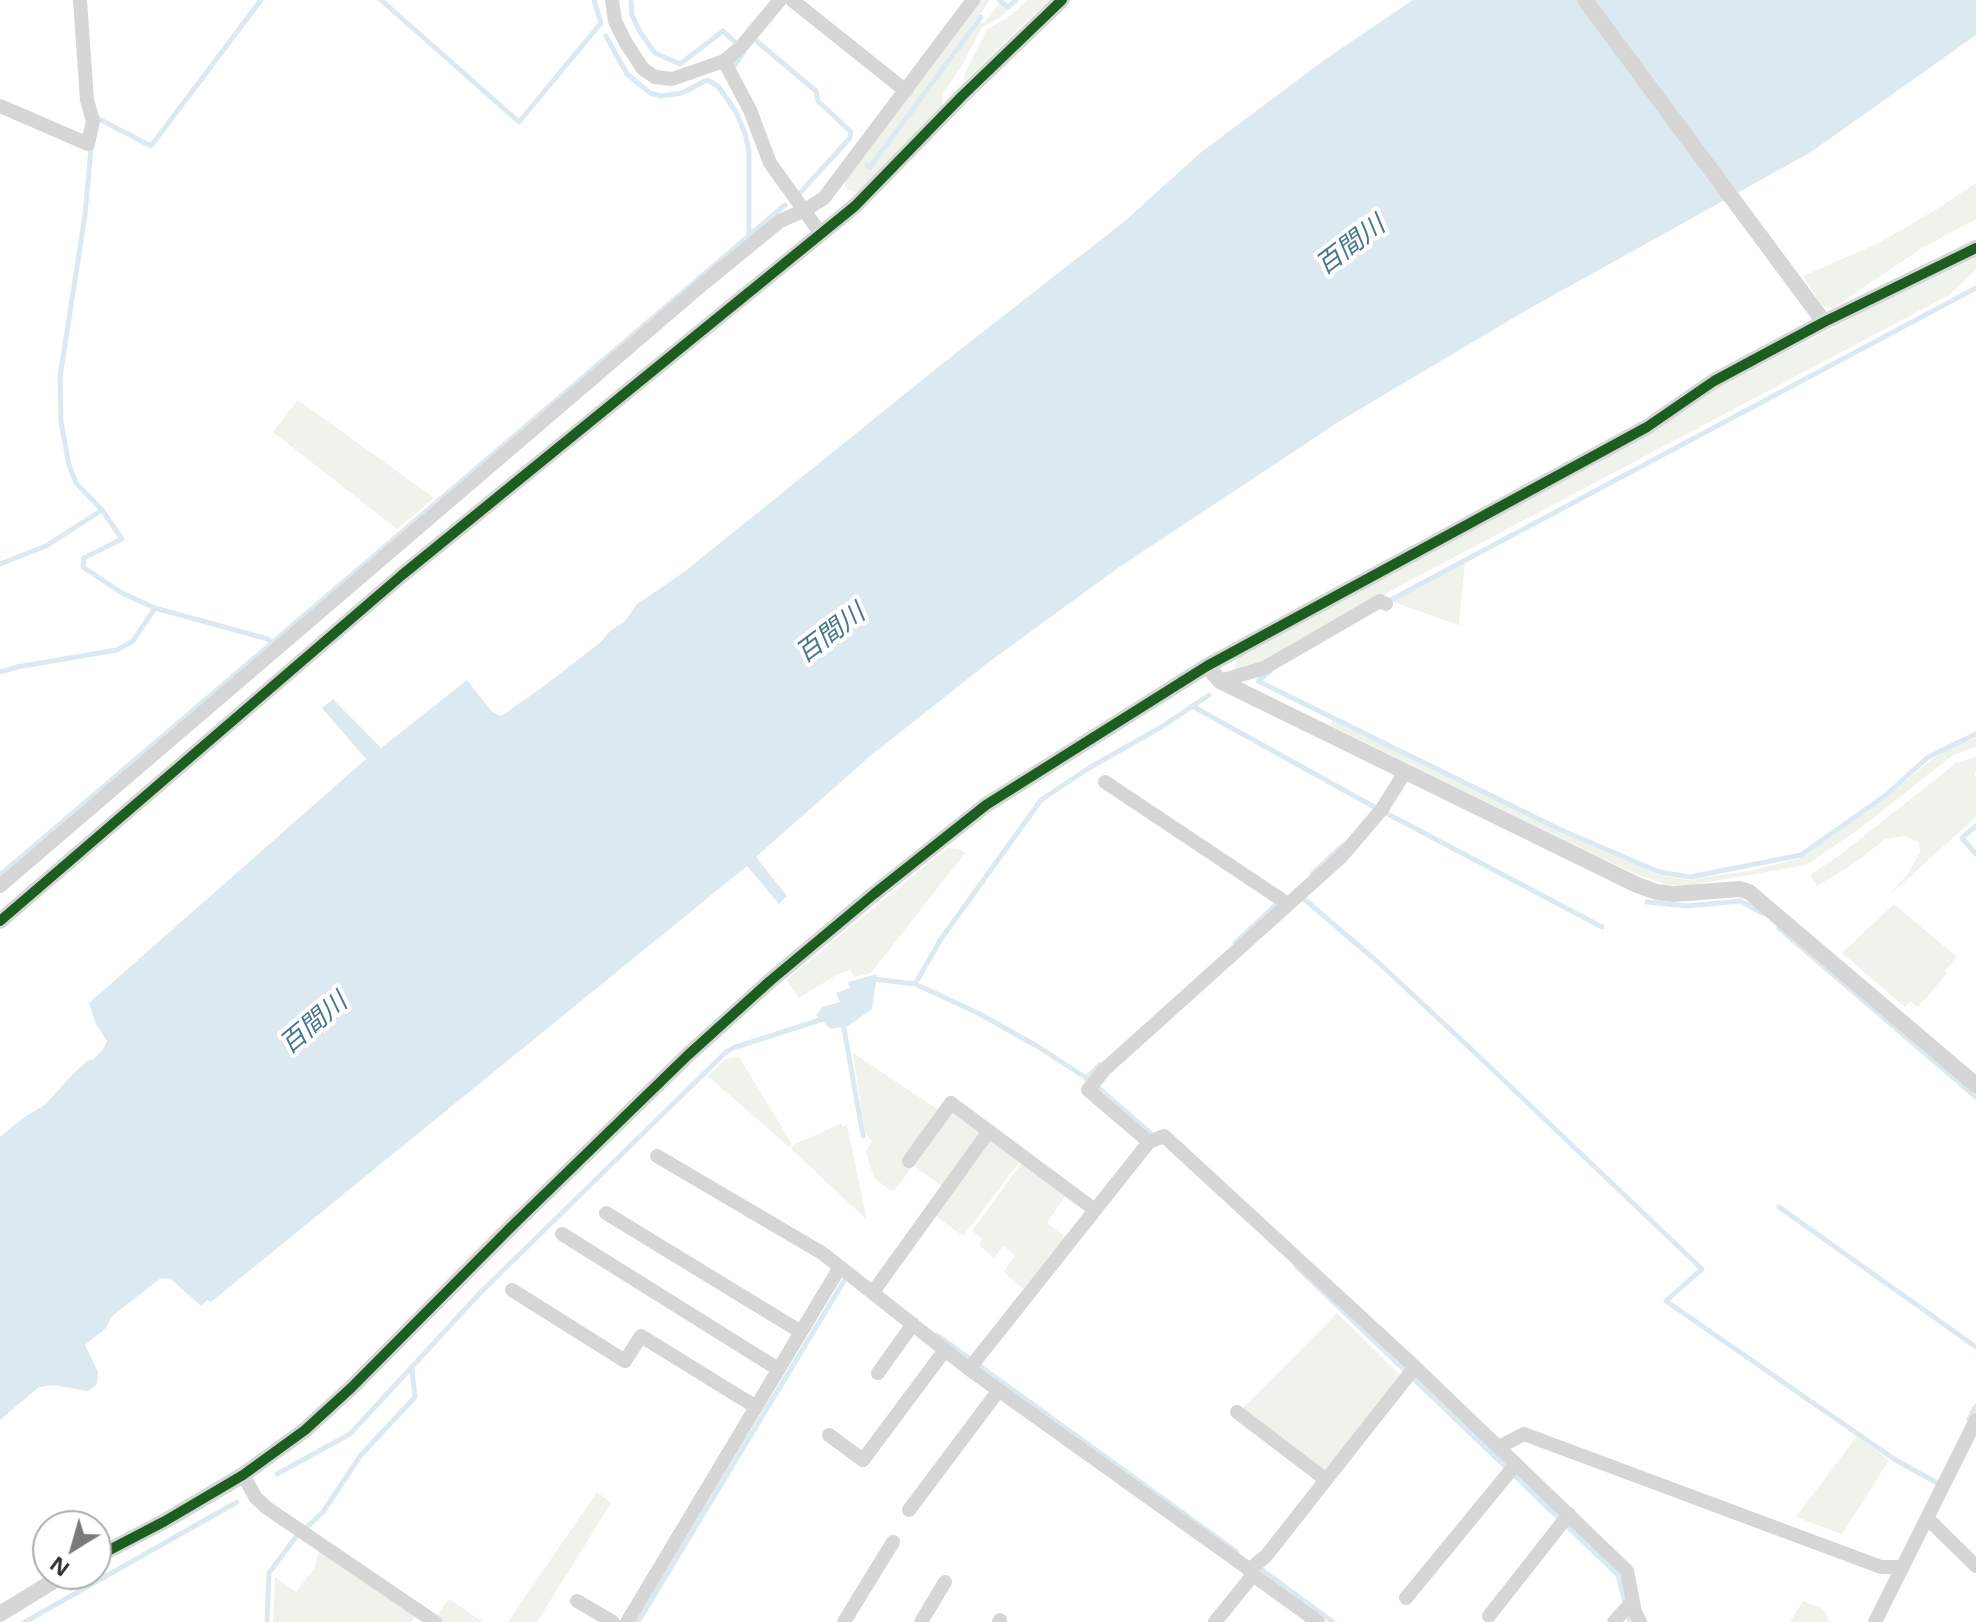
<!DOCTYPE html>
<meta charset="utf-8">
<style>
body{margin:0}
#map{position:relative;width:1976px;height:1622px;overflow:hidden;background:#fff;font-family:"Noto Sans",sans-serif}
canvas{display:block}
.north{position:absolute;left:32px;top:1510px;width:80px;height:80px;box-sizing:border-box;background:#fff;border:2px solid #adadad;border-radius:50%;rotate:217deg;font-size:22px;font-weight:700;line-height:32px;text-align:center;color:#323232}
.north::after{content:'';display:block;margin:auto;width:28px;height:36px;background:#7a7a7a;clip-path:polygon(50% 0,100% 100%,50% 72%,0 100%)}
</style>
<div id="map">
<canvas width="1976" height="1622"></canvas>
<div class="north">N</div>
</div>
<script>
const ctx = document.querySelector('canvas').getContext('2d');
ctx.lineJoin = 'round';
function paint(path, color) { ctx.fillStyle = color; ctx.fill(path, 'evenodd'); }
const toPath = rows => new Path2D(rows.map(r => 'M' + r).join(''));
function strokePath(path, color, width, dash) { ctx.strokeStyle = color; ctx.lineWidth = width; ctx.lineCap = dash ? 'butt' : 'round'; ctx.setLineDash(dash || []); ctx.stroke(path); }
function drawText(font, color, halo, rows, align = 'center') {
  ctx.font = font + ' "Noto Sans","Noto Sans JP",sans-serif'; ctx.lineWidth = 8; ctx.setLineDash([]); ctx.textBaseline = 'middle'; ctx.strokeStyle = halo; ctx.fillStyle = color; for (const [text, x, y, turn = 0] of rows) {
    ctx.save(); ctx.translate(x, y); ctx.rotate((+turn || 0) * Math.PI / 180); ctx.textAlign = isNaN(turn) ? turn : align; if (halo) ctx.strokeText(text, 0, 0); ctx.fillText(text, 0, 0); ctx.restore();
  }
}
paint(toPath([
 [977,0,990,0,869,169,978,23,985,22,1000,3,1008,9,1002,16,982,27,962,65,943,94,942,106,860,193,848,191,845,185,846,179],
 [1028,0,1051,0,1024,23,966,80,964,79,965,73,987,29,1007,18],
 [1976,183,1976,219,1922,248,1833,308,1822,306,1803,276,1879,243,1934,211],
 [1976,258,1976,270,1949,295,1396,588,1268,662,1233,671,1238,658,1647,436,1716,389,1867,310],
 [298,400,434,498,397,529,273,432],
 [1465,563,1459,622,1461,626,1391,601],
 [1333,719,1611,854,1659,875,1686,880,1749,871,1801,858,1883,800,1932,759,1955,745,1976,738,1976,747,1953,755,1859,829,1806,865,1686,886,1664,884,1636,874,1582,849,1330,725],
 [1976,757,1976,772,1974,774,1976,777,1976,817,1884,900,1908,874,1920,852,1919,842,1904,836,1886,839,1847,868,1817,886,1810,875,1840,855,1956,763],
 [947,848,959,849,965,853,871,973,854,977,850,970,838,974,799,998,786,980],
 [1894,904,1957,957,1945,971,1947,974,1918,1007,1910,1001,1905,1007,1842,953],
 [853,1053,940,1111,905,1162,912,1167,895,1190,890,1190,874,1178,866,1152,872,1141,865,1133],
 [739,1057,792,1144,789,1147,708,1076,726,1059],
 [954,1112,980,1132,943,1187,913,1165,950,1113],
 [841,1124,843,1127,847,1125,867,1220,791,1149,795,1144],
 [992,1139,1020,1161,963,1236,934,1215,987,1140],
 [1023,1161,1065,1196,1047,1223,1066,1237,1023,1289,1004,1272,1015,1255,1003,1246,994,1258,979,1245,982,1239,972,1231],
 [1337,1313,1402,1377,1324,1475,1241,1410],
 [1857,1436,1889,1460,1842,1534,1796,1517],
 [597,1492,611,1503,537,1622,508,1622],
 [319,1549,416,1616,411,1622,273,1622,275,1577,296,1592,315,1567],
 [449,1599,483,1622,442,1622,436,1618],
 [1803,1601,1823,1609,1830,1622,1790,1622]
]), '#f0f2ec');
paint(toPath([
 [1413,0,1976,0,1976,35,1811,152,1525,311,1340,421,1118,568,989,662,869,757,756,857,787,896,779,904,747,866,211,1302,207,1300,201,1306,172,1280,161,1278,111,1317,106,1328,85,1345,98,1372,97,1384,88,1391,54,1385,39,1387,0,1420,0,1137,23,1118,46,1104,71,1076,87,1061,94,1059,104,1048,107,1041,96,1024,89,1003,366,759,322,708,333,699,381,748,467,680,492,712,501,716,544,686,601,642,610,631,625,621,637,604,684,572,957,352,1125,221,1200,153,1327,58],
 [877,974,872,1009,848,1026,831,1029,816,1015,822,1007,840,1002,836,993,850,988,848,982]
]), '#dde9f0');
strokePath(toPath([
 [381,0,519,122,601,23,594,0],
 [631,0,632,15,640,32,655,53,680,64,723,31,737,44],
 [999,0,1008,7,1016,0],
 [606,36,627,74,650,93,661,96,682,93,707,80,718,86,736,112,745,133,749,151,749,234],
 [754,39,816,91,818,101,851,132,850,138,798,195],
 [735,65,743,53],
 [97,118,151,146,261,0],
 [85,147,91,149,85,215,60,377,61,422,69,465,76,483,102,510,122,539,84,558,83,567,122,593,155,608,268,639,272,642],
 [867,165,870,167,981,17],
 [0,564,46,546,102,510],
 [1385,603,1976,288],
 [0,672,17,667,117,650,133,641,155,608],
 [1258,681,1270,671],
 [1258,681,1559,829,1659,872,1690,877,1801,855,1886,795,1928,757,1976,734],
 [1192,706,1378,809],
 [1386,813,1602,927],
 [1976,826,1962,838,1976,854],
 [1312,874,1343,845],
 [0,875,785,205],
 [1303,898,1380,964,1470,1048,1702,1269,1666,1301,1894,1459,1937,1483],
 [1647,902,1687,906,1740,901,1762,913],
 [1779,928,1976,1097],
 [1235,943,1280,901],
 [873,979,915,984,976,1012,1037,1046,1088,1079,1156,1138],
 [915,984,941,939,1041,800,1089,768,1163,726,1209,695],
 [843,1023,863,1136],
 [1086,1078,1100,1065],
 [1779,1207,1976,1347],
 [1296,1266,1618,1575,1630,1622],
 [937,1335,1237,1552],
 [1969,1419,1976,1406],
 [277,1474,350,1434,480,1293,725,1053,733,1048,826,1018],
 [1258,1567,1333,1622],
 [25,1622,237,1502],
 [267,1622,269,1573,295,1538,323,1512,361,1455,415,1397,412,1369],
 [638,1622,844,1281]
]), '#dde9f0', 5);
strokePath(toPath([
 [612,0,615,21,626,43,643,69,655,77,672,79,724,61,750,110,770,163,821,234],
 [792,0,906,91],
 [724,61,740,48,780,0],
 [0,106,88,144,93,121,87,100,80,0],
 [1220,681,1264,668,1380,601,1386,604],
 [1105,782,1288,904],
 [0,886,703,284,780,221,805,210,824,198,973,0],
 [1149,1142,1088,1090,1105,1069,1342,856,1382,809,1405,772],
 [657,1156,822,1253,840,1267],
 [909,1161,951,1103,1095,1210],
 [606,1213,801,1332],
 [562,1234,778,1369],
 [512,1290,625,1361,641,1336,756,1407],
 [873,1292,989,1131],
 [969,1369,1149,1142,1164,1136,1415,1367,1627,1571,1635,1612,1640,1622],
 [878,1373,913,1324],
 [1237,1412,1325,1479],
 [829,1435,863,1460,945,1350],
 [1499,1447,1524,1434,1881,1567,1903,1567],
 [243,1475,256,1498,267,1508,435,1622],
 [909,1510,999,1390],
 [1927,1518,1976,1566],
 [1249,1570,1266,1556,1415,1367],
 [1406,1598,1516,1464],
 [577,1601,613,1622],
 [1489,1616,1569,1514],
 [627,1622,840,1267,969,1369,1246,1567,1253,1575,1318,1622],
 [844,1622,893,1542],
 [921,1622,945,1582],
 [999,1622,1000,1620],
 [1215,1622,1253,1575],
 [1614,1622,1633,1601],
 [1875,1622,1976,1420]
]), '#d6d6d6', 14);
strokePath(toPath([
 [1585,0,1824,322],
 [1207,666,1220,681,1637,885,1657,892,1674,894,1740,889,1749,892,1976,1085],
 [0,921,402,575,855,206,962,96,1062,0],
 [96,1557,165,1521,243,1475,305,1430,351,1388,510,1228,688,1055,770,981,874,894,986,805,1207,666,1647,427,1714,381,1824,322,1976,248],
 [0,1614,65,1574]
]), '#d6d6d6', 16);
strokePath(toPath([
 [0,921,402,575,855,206,962,96,1062,0],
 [96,1557,165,1521,243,1475,305,1430,351,1388,510,1228,688,1055,770,981,874,894,986,805,1207,666,1647,427,1714,381,1824,322,1976,248]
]), '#1b5e20', 10);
drawText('italic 26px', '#47768d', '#fff', [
 ["百間川",1351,246,-37],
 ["百間川",831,634,-37],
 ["百間川",314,1024,-40]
]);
</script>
